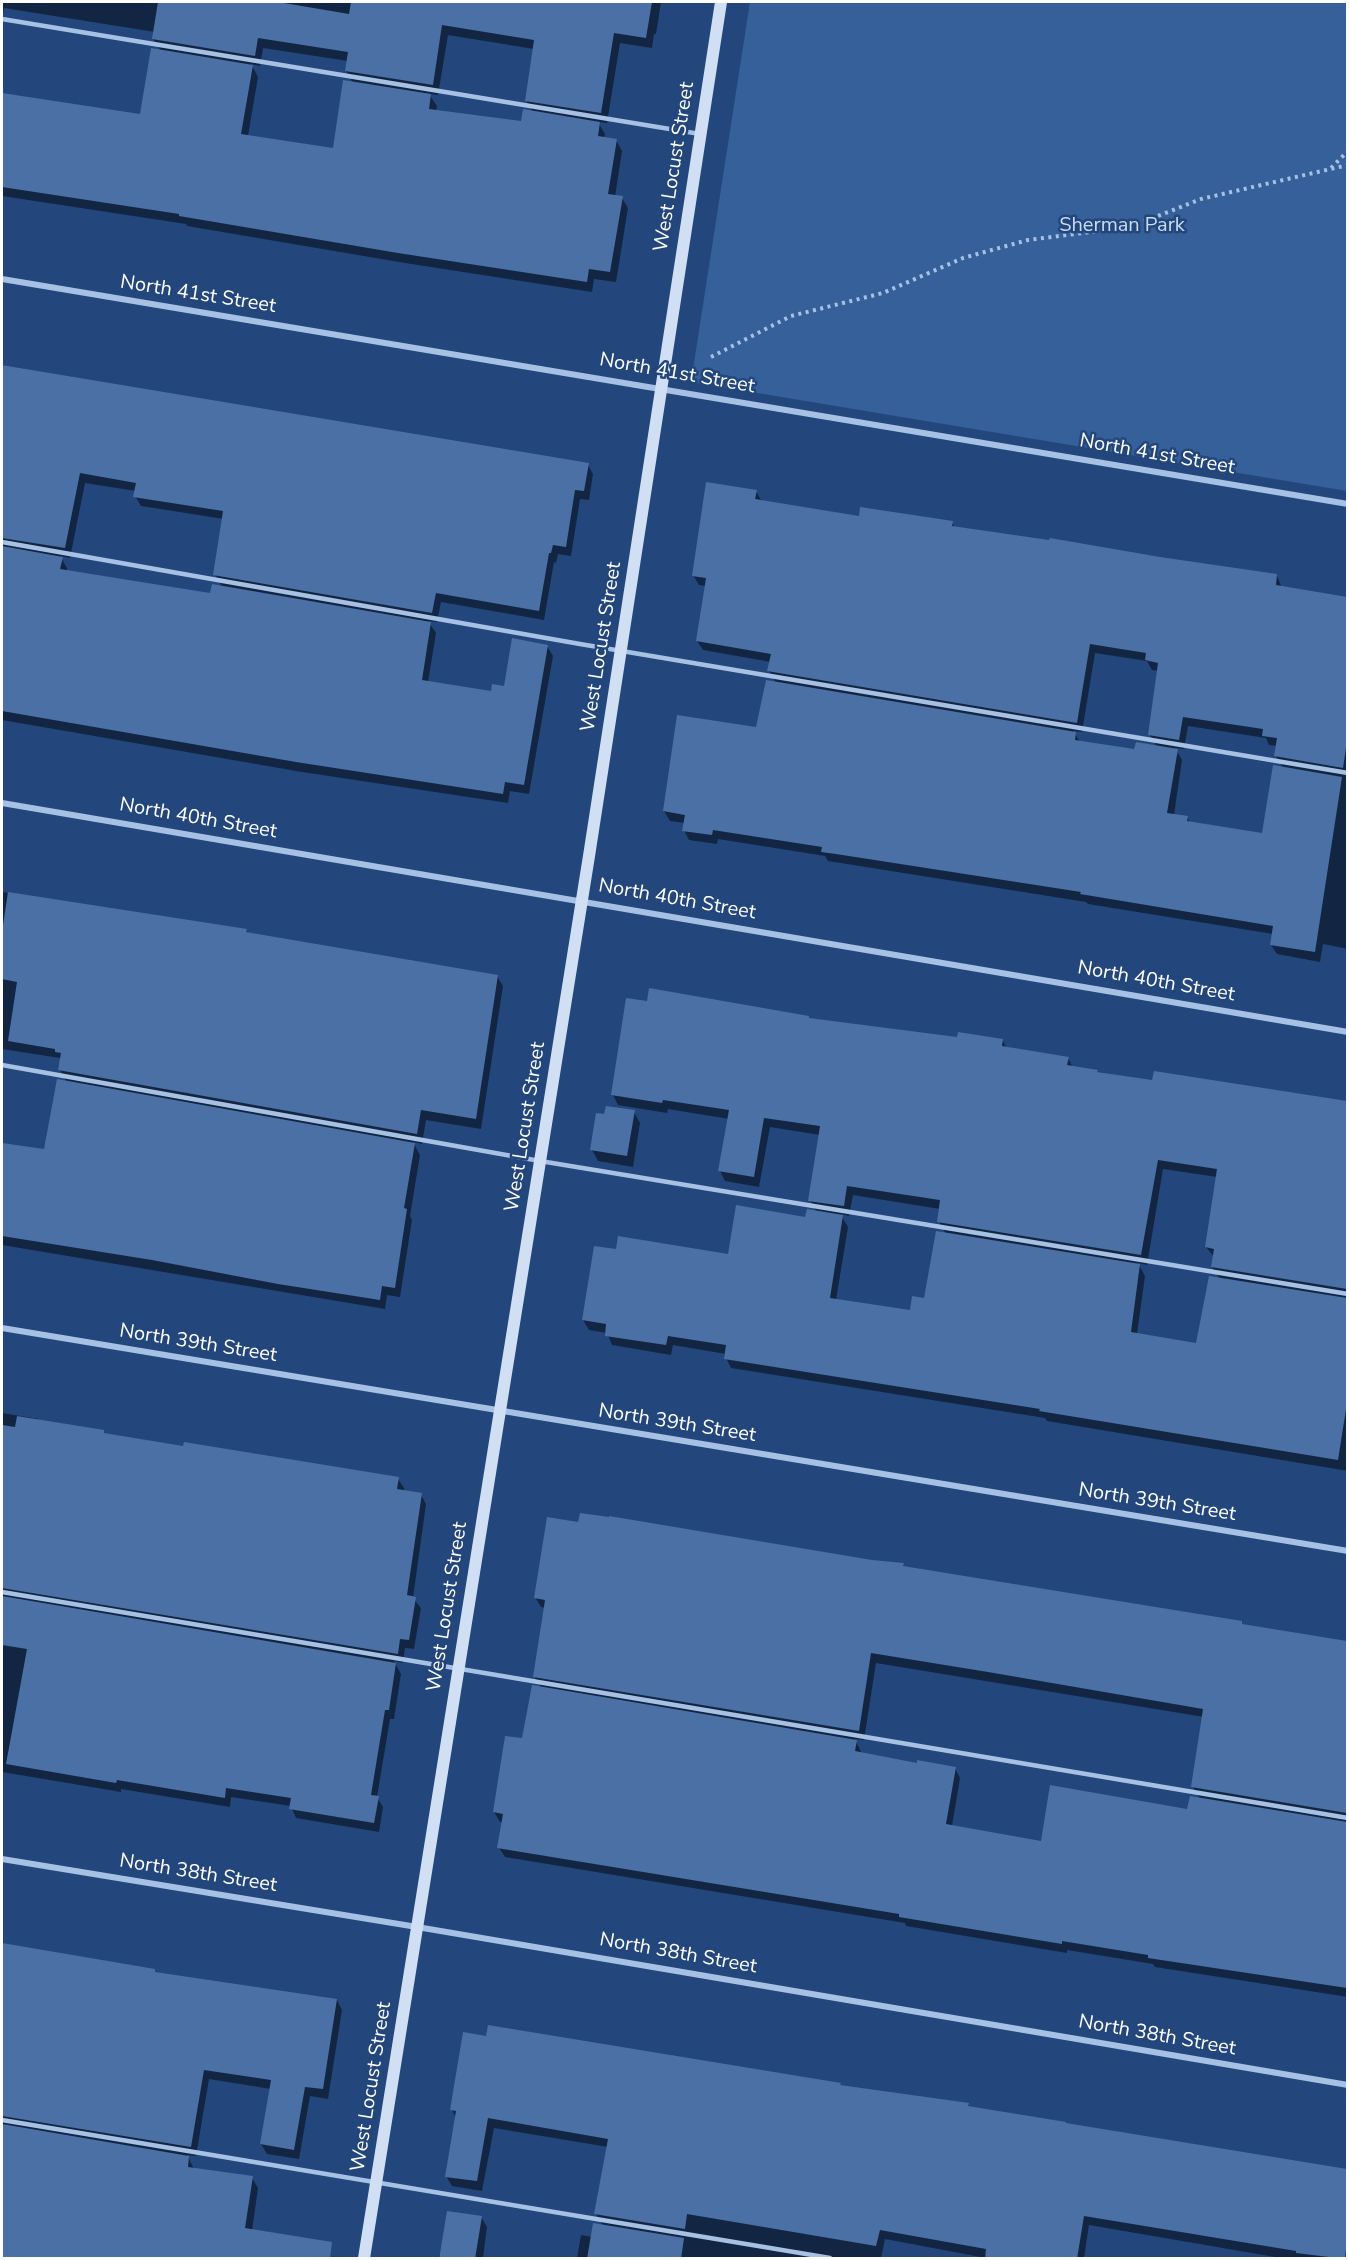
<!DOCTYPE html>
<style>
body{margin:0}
#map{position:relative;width:1349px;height:2260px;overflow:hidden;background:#23477c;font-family:"Nunito Sans",sans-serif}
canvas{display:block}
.frame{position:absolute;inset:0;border:3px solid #fff;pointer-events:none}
</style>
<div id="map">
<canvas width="1349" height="2260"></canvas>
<div class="frame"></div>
</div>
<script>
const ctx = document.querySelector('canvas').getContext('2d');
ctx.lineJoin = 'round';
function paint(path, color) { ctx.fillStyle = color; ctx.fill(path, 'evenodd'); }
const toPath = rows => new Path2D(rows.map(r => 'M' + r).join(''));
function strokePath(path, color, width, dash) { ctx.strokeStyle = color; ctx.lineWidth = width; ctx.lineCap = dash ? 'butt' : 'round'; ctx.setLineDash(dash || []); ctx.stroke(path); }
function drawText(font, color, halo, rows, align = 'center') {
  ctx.font = font + ' "Nunito Sans",sans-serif'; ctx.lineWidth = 5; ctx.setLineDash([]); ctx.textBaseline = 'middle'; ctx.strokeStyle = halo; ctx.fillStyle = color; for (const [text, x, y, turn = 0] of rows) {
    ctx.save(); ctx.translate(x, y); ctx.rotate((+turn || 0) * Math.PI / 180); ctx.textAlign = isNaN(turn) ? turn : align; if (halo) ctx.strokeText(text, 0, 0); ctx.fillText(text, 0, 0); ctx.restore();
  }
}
paint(toPath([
 [750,2,1347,2,1347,491,691,382]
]), '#36609a');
paint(toPath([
 [2,2,661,2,656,34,654,34,652,48,620,43,607,123,598,122,605,134,604,138,616,140,622,151,615,197,622,198,628,208,616,282,594,279,592,292,405,263,187,226,186,224,2,196,2,94,141,116,161,51,153,39,155,32,4,8,2,20],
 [448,35,534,49,526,100,533,113,523,123,436,112,437,106,429,94,438,95],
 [263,48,348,61,346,71,353,83,334,150,248,136,258,77,251,64,260,66],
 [2,365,588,465,593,474,589,500,580,499,571,556,558,554,556,563,554,562,544,620,441,602,437,622,428,621,436,633,428,682,492,693,505,688,547,646,553,656,529,794,510,791,508,803,302,772,2,720],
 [85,483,136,491,135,496,141,506,224,519,215,574,222,587,212,595,67,571,67,568,60,556,70,558],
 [756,491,762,502,861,517,952,523,955,528,1277,576,1282,588,1348,598,1348,949,1323,944,1320,962,1277,954,1271,945,1273,934,1088,904,1086,902,828,861,825,856,718,839,717,844,689,840,684,830,685,823,670,821,664,811,758,729,776,683,769,671,771,662,703,650,697,641,706,586,699,585,693,575],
 [1095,653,1147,661,1152,670,1159,671,1150,735,1157,747,1136,751,1080,742,1073,731,1082,732],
 [1188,726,1266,738,1269,745,1277,746,1276,756,1283,768,1263,835,1190,823,1187,817,1174,815,1182,760,1175,748,1184,749],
 [2,892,246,930,248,934,497,976,503,986,481,1129,426,1120,422,1144,413,1142,420,1155,410,1216,412,1220,400,1297,387,1295,385,1309,2,1245,2,1144,46,1150,67,1083,60,1070,60,1058,2,1049],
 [810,1019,959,1038,1003,1041,1007,1049,1068,1058,1073,1068,1154,1082,1155,1072,1348,1103,1348,1471,1047,1421,1045,1418,731,1368,726,1358,726,1354,673,1345,671,1355,612,1345,607,1333,589,1330,583,1320,618,1251,729,1256,817,1213,810,1200,820,1135,770,1127,759,1187,725,1181,720,1171,729,1119,668,1109,667,1113,618,1105,613,1095],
 [1163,1169,1217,1177,1206,1247,1214,1257,1212,1267,1220,1279,1197,1344,1137,1334,1145,1276,1138,1263,1147,1265],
 [853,1195,940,1209,939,1222,946,1234,925,1300,911,1312,836,1300,848,1227,840,1214,849,1216],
 [634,1112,640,1123,633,1167,598,1161,592,1150,606,1116],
 [2,1413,39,1419,40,1422,103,1431,105,1435,398,1479,404,1488,404,1492,421,1495,426,1504,413,1598,421,1608,414,1649,405,1648,403,1663,394,1661,401,1674,394,1719,390,1719,377,1797,383,1807,379,1832,296,1818,291,1806,231,1797,230,1807,121,1789,121,1792,2,1772],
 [872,1561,903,1565,904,1568,1243,1626,1348,1642,1348,1997,1155,1967,1153,1964,1067,1950,1067,1953,906,1926,905,1923,505,1857,499,1848,503,1822,500,1822,494,1812,542,1689,534,1676,545,1608,541,1607,535,1597],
 [876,1663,1204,1717,1193,1787,1200,1799,1189,1811,1042,1842,952,1826,960,1778,955,1768,918,1764,862,1754,855,1739,864,1740],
 [2,1944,154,1971,156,1973,337,2000,342,2010,328,2099,310,2096,299,2159,267,2154,261,2144,271,2089,209,2079,196,2156,187,2155,194,2169,252,2178,258,2188,252,2231,313,2258,2,2258],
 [841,2087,968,2105,970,2108,1066,2125,1348,2171,1348,2258,1281,2258,1089,2225,1084,2258,986,2258,885,2239,881,2258,577,2258,581,2235,592,2237,603,2226,596,2214,608,2147,494,2128,482,2191,452,2186,446,2176,456,2118,452,2110],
 [448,2212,481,2217,487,2227,483,2258,439,2258]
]), '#0007');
paint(toPath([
 [158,2,278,2,349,14,351,2,652,2,646,38,614,33,601,113,525,101,534,40,442,25,433,85,345,71,348,52,258,38,255,56,152,39],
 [151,48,253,65,241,134,333,148,343,80,431,94,429,109,521,121,523,109,600,122,598,136,617,139,608,194,623,196,610,272,589,269,587,282,398,253,179,216,179,214,2,187,2,93,140,114],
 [2,365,589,463,584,491,575,490,566,547,553,545,551,553,549,553,539,611,436,593,432,613,213,575,223,511,133,497,136,483,80,473,65,548,2,538],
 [706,482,757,490,755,499,859,516,860,507,953,521,952,526,1049,540,1050,538,1160,557,1277,574,1276,585,1347,597,1347,741,1343,768,1274,756,1277,738,1262,736,1263,729,1183,717,1179,740,1148,735,1158,663,1145,660,1146,653,1090,644,1077,723,767,671,771,654,696,641,706,578,692,576],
 [2,546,63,557,60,569,210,593,212,584,431,622,422,680,491,691,492,684,504,686,512,638,548,645,524,785,505,782,503,794,296,762,2,711],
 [766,680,1076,732,1075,740,1134,749,1136,742,1178,749,1167,813,1188,816,1187,821,1262,833,1273,765,1342,777,1315,952,1270,945,1273,926,1080,894,1081,892,836,854,821,852,822,847,713,830,712,835,682,831,685,815,663,811,677,715,756,727],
 [8,892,247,929,246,932,498,975,476,1119,421,1110,417,1134,58,1070,61,1053,55,1052,55,1049,8,1041,17,982,2,979,2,932],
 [649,988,809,1016,809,1018,957,1037,958,1032,1003,1039,1002,1046,1069,1057,1067,1065,1098,1070,1097,1072,1152,1080,1154,1071,1347,1101,1347,1289,1211,1267,1214,1249,1205,1247,1217,1169,1158,1160,1141,1255,937,1222,940,1200,847,1186,844,1206,808,1201,820,1126,764,1118,754,1177,718,1171,729,1110,663,1100,662,1103,611,1095,626,998,647,1001],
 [57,1079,415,1143,404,1208,407,1209,395,1288,382,1286,380,1300,278,1284,152,1260,2,1236,2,1143,44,1149],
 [606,1106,635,1110,627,1156,590,1150,596,1113,604,1114],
 [736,1205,805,1217,807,1209,843,1215,830,1298,910,1310,912,1296,924,1298,936,1231,1140,1264,1131,1332,1196,1343,1209,1276,1347,1298,1347,1403,1338,1460,1039,1411,1040,1409,724,1359,726,1345,668,1336,666,1345,605,1336,606,1324,582,1320,594,1246,616,1249,618,1236,728,1254],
 [17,1416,104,1430,104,1433,183,1446,184,1442,399,1477,397,1489,422,1493,407,1595,416,1597,409,1640,400,1639,398,1654,2,1588,2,1425,15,1427],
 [580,1513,609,1517,609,1516,872,1560,904,1563,903,1566,1242,1621,1242,1624,1347,1641,1347,1813,1191,1787,1203,1709,988,1672,871,1653,859,1731,533,1677,545,1600,534,1598,547,1517,578,1522],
 [2,1596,396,1663,389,1710,385,1710,371,1795,379,1796,374,1823,289,1809,291,1798,226,1788,225,1798,117,1780,116,1783,6,1764,27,1649,2,1645],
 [532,1685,857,1740,855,1751,917,1763,917,1760,956,1767,946,1824,1041,1841,1050,1785,1187,1809,1190,1796,1347,1822,1347,1988,1148,1958,1148,1955,1062,1941,1062,1944,899,1917,899,1914,497,1848,503,1814,493,1812,505,1736,522,1738],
 [2,1943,155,1969,155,1972,337,1999,323,2089,305,2087,294,2150,260,2144,271,2080,204,2070,191,2147,2,2116],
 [488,2025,841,2083,840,2085,969,2103,968,2106,1066,2122,1066,2123,1347,2169,1347,2240,1345,2259,1296,2253,1296,2251,1084,2216,1077,2259,985,2259,986,2249,880,2230,876,2246,687,2214,685,2229,594,2214,608,2139,488,2118,477,2181,445,2177,456,2111,450,2110,463,2032,486,2036],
 [2,2124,189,2156,188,2167,253,2176,245,2228,332,2242,330,2259,2,2259],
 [447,2211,482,2216,475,2259,439,2259],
 [593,2223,684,2238,681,2259,587,2259]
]), '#4b70a5');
strokePath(toPath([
 [1331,168,1348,151],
 [711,357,791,316,883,293,963,258,1028,240,1130,227,1201,199,1348,165]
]), '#a7c1e5', 4, [3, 4.5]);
strokePath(toPath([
 [2,19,700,134],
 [2,542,580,644,1348,773],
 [2,1065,540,1161,1348,1294],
 [2,1592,1348,1818],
 [2,2120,830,2258]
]), '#a7c1e5', 4.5);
strokePath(toPath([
 [2,279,1348,504],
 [2,803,1348,1032],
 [2,1328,1348,1551],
 [2,1859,417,1927,1348,2085]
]), '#a7c1e5', 6);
strokePath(toPath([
 [364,2258,589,856,721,2]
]), '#d1dff5', 12);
drawText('20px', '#fff', '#23477c', [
 ["West Locust Street",675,167,-81],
 ["North 41st Street",198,295,9],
 ["North 41st Street",677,374,10],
 ["North 41st Street",1157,455,10],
 ["West Locust Street",602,647,-81],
 ["North 40th Street",198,819,10],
 ["North 40th Street",677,900,10],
 ["North 40th Street",1156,982,10],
 ["West Locust Street",526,1127,-81],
 ["North 39th Street",198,1344,9],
 ["North 39th Street",677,1424,9],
 ["North 39th Street",1157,1503,9],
 ["West Locust Street",448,1607,-81],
 ["North 38th Street",198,1874,9],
 ["North 38th Street",678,1954,10],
 ["North 38th Street",1157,2036,10],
 ["West Locust Street",372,2087,-81]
]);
drawText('20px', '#cadcf4', '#23477c', [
 ["Sherman Park",1122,226]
]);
</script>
